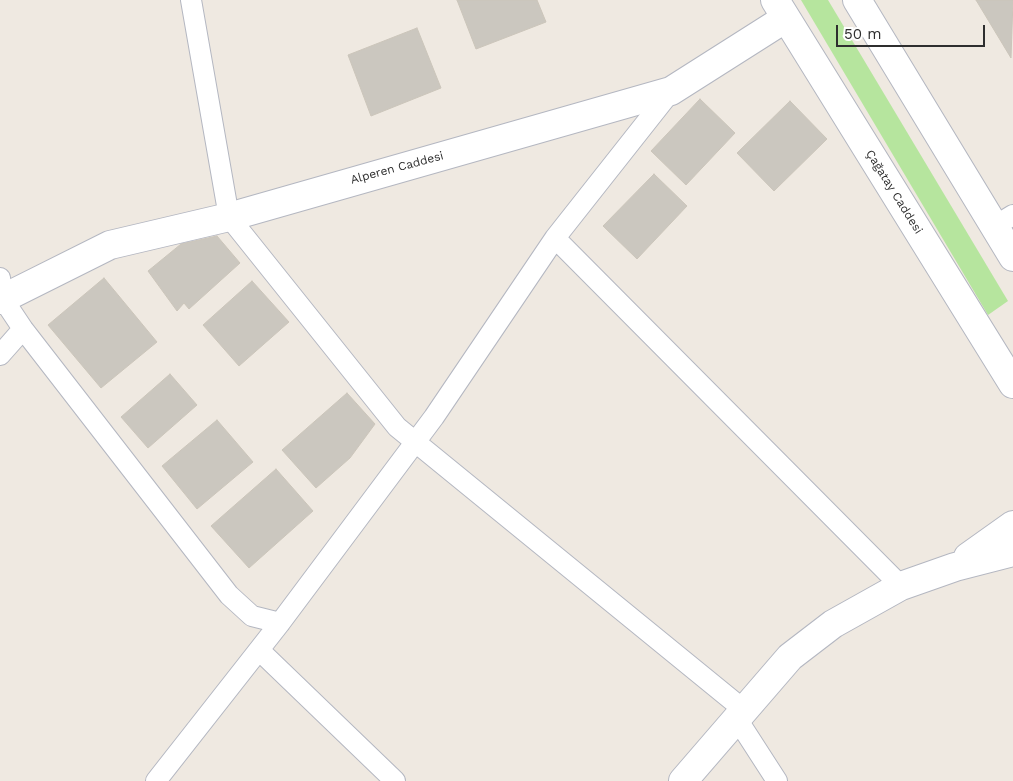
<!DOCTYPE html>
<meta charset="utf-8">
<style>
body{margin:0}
#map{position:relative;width:1013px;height:781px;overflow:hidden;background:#efe9e1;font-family:"Work Sans",sans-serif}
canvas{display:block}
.scale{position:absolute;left:836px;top:25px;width:149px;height:22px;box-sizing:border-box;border:2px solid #2e2e2e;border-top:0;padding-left:6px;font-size:15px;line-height:18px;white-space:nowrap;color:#2e2e2e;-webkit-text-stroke:4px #fff;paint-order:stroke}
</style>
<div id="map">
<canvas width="1013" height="781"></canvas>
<div class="scale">50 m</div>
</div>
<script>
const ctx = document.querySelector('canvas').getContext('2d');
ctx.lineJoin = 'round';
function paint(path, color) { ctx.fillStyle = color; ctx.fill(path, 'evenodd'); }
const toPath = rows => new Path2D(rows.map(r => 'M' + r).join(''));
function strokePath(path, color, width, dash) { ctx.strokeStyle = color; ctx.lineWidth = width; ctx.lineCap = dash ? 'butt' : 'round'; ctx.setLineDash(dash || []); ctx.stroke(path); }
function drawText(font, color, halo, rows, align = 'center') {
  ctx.font = font + ' "Work Sans",sans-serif'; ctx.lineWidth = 4.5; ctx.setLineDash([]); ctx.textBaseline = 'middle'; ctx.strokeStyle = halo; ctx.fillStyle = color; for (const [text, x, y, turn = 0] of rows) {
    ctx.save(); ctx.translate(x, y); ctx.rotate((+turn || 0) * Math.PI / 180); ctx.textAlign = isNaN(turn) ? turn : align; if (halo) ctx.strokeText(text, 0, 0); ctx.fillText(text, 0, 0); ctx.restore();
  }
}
paint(toPath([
 [801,0,828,0,1008,301,988,315]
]), '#b6e59e');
const building = toPath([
 [457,0,537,0,546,22,476,49,457,0],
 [976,0,1013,0,1011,58,976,0],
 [417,28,441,88,371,116,348,55,417,28],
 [700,99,735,133,686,185,651,151,700,99],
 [790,101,827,139,774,191,737,153,790,101],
 [654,174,687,206,637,259,603,226,654,174],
 [217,236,240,263,189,309,184,303,177,311,148,271,181,244,217,236],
 [104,278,157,342,101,388,48,325,104,278],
 [252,281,289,322,239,366,203,325,252,281],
 [170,374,197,405,148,448,121,417,170,374],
 [347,393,375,424,350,458,316,488,282,450,347,393],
 [217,420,253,462,197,509,162,466,217,420],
 [276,469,313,511,249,568,211,526,276,469]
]);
paint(building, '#cbc7bf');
strokePath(building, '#cbc5ba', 1);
const street = toPath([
 [191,0,229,217,397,427,744,710],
 [995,226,1013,215],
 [555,238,901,586],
 [0,278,3,299,23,329,229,595,252,616,280,623],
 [0,355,23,329],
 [259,650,395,781],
 [737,719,777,781],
 [156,781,280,623,434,417,555,238,671,91]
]);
const secondary = toPath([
 [775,0,1013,384],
 [857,0,1013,257],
 [0,300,110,245,229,217,671,91,786,18],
 [968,557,1013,525],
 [683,781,790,657,833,624,901,586,955,567,1013,552]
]);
strokePath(street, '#b4b7c1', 22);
strokePath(secondary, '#b4b7c1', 30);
strokePath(street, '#fff', 20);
strokePath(secondary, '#fff', 28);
drawText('12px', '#2e2e2e', '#fff', [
 ["Alperen Caddesi",397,168,-15],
 ["Çağatay Caddesi",894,192,58]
]);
</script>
